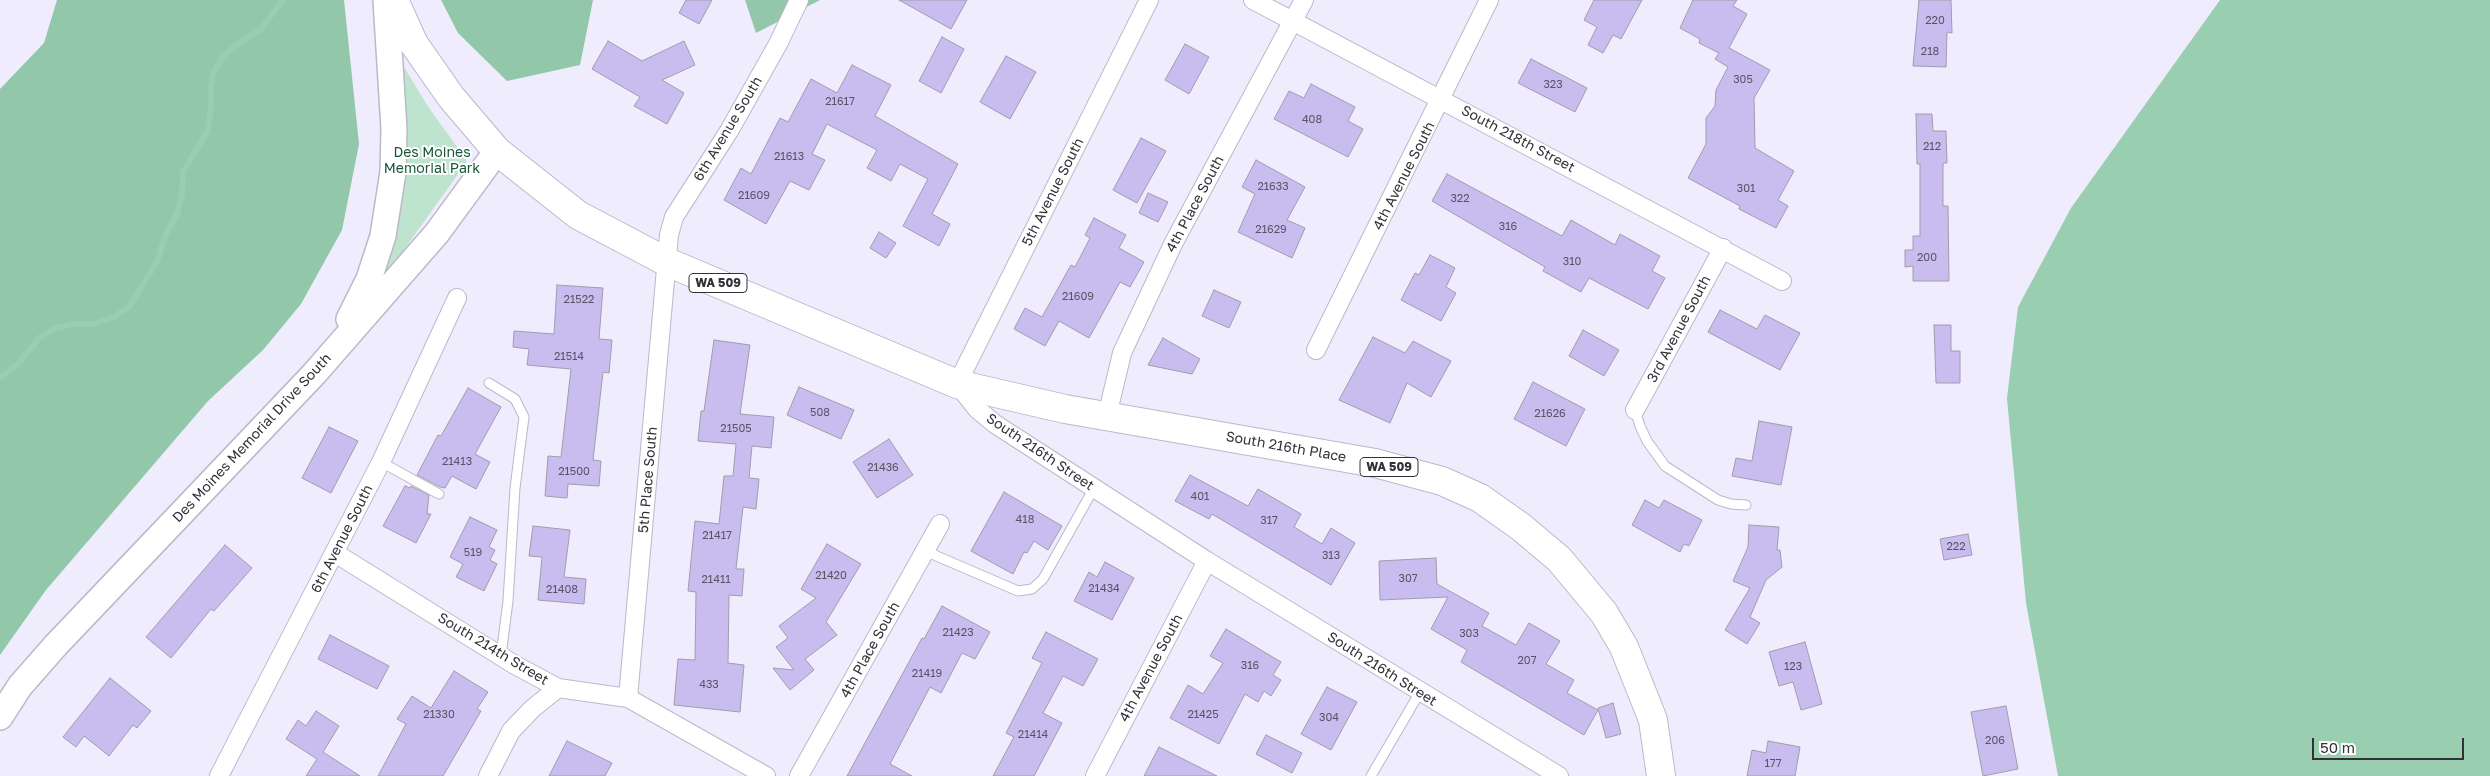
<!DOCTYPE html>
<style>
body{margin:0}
#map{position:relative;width:2490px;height:776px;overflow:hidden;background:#efecfd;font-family:"Golos Text",sans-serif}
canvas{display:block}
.scale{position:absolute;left:2312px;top:738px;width:152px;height:22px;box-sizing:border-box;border:2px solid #333138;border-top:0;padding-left:6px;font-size:15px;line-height:18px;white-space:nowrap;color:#333138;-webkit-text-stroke:4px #fff;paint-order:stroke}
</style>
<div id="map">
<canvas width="2490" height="776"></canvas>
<div class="scale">50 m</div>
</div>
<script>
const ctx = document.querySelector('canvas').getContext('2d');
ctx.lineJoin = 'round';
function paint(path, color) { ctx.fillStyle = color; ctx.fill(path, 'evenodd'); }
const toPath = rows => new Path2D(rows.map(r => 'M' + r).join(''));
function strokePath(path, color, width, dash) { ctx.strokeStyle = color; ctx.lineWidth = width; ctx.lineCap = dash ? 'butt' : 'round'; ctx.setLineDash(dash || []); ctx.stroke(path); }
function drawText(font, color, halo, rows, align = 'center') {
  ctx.font = font + ' "Golos Text",sans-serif'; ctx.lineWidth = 4; ctx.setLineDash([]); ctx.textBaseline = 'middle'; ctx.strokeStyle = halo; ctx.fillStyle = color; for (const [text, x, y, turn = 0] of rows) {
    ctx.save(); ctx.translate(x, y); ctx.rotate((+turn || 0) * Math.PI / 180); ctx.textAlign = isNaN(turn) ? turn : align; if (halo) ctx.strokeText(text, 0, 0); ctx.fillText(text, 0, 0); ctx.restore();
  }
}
paint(toPath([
 [399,59,429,108,466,159,466,163,373,293]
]), '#bee4ce');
paint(toPath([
 [57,0,344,0,359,144,342,230,301,304,263,350,208,401,46,590,0,655,0,89,44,43],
 [441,0,593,0,580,65,507,81,458,33],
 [745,0,820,0,756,33]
]), '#92c7a9');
paint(toPath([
 [2220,0,2490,0,2490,776,2058,776,2026,603,2007,398,2018,307,2071,208]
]), '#99ceb0');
strokePath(toPath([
 [0,378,18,364,40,337,56,328,73,324,93,324,114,317,129,307,157,262,165,236,177,214,182,195,183,172,207,132,211,107,211,86,213,74,221,59,235,46,261,29,283,0]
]), '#99ceb0', 6);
const building = toPath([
 [686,0,712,0,699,24,679,13,686,0],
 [899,0,967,0,951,29,899,0],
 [1594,0,1642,0,1621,39,1613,35,1603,53,1588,45,1597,27,1584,20,1594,0],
 [1693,0,1737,0,1733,6,1747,14,1729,48,1770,70,1754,98,1755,148,1794,171,1778,200,1788,206,1776,228,1739,209,1740,206,1688,178,1706,144,1706,118,1715,106,1716,90,1728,67,1715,59,1719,53,1699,43,1700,39,1680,28,1693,0],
 [1919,0,1951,0,1952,33,1947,32,1946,67,1913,66,1919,0],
 [942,37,964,49,941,93,919,81,942,37],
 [608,41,642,61,684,41,695,65,662,80,684,93,667,124,634,106,640,97,592,69,608,41],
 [1185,44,1209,57,1189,94,1165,80,1185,44],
 [1006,56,1036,72,1010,119,980,102,1006,56],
 [1531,59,1587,88,1575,112,1518,83,1531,59],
 [852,65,891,85,875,116,958,164,932,214,950,224,939,246,903,226,928,179,900,164,891,181,867,168,877,150,827,124,812,154,825,160,809,190,790,181,766,224,724,200,741,168,751,174,780,118,788,122,811,79,837,93,852,65],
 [1311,84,1355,107,1348,121,1363,129,1348,157,1274,119,1289,91,1304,98,1311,84],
 [1916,114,1932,114,1933,131,1946,131,1947,163,1943,163,1943,206,1948,206,1949,281,1913,281,1913,266,1905,267,1905,250,1913,250,1913,236,1920,236,1920,164,1917,164,1916,114],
 [1141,138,1166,151,1137,203,1113,190,1141,138],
 [1256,160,1305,187,1287,220,1305,228,1292,258,1238,232,1255,194,1242,187,1256,160],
 [1447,174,1562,236,1571,220,1615,245,1620,234,1660,256,1652,271,1665,278,1648,309,1589,278,1581,292,1543,271,1545,267,1432,201,1447,174],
 [1148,193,1168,202,1158,222,1139,213,1148,193],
 [1094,218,1126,235,1119,248,1144,262,1130,287,1120,282,1089,338,1059,321,1045,346,1014,329,1025,308,1042,317,1071,265,1075,267,1090,238,1085,235,1094,218],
 [879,232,896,243,886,258,870,248,879,232],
 [1430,255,1455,268,1446,287,1456,293,1441,321,1401,300,1415,273,1419,275,1430,255],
 [557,285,603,288,599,339,612,340,609,373,603,372,593,460,601,461,599,486,568,484,567,498,545,496,548,456,561,457,571,369,527,365,529,349,513,347,514,331,554,334,557,285],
 [1214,290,1241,302,1229,328,1202,316,1214,290],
 [1720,310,1757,329,1765,315,1800,333,1780,370,1708,332,1720,310],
 [1934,325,1951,325,1951,351,1960,351,1960,383,1936,383,1934,325],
 [1583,330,1619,350,1604,376,1569,356,1583,330],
 [1373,337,1405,353,1413,341,1451,361,1431,397,1407,383,1390,423,1339,400,1373,337],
 [1163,338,1200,359,1192,374,1148,365,1163,338],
 [714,340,750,345,740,414,774,417,771,448,752,446,749,478,759,479,756,509,743,507,736,569,744,569,742,596,729,595,728,663,744,665,740,712,674,705,678,659,695,660,696,592,688,591,695,521,719,524,724,476,733,476,736,444,698,441,701,411,704,411,714,340],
 [1533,382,1585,409,1566,446,1514,419,1533,382],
 [799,387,854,410,841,439,787,415,799,387],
 [468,388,501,407,475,454,490,462,476,489,452,476,445,488,440,487,417,475,438,435,441,436,468,388],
 [1759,421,1792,427,1781,485,1732,476,1736,458,1752,461,1759,421],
 [329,427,358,441,331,493,302,478,329,427],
 [889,439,913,475,877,498,853,462,889,439],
 [1190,475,1248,506,1258,489,1301,514,1294,527,1322,544,1331,528,1355,543,1331,585,1212,514,1209,519,1175,501,1190,475],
 [405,486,410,488,411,486,429,495,427,514,431,514,416,543,383,526,405,486],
 [1004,492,1062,526,1048,550,1034,541,1027,553,1024,552,1013,574,971,551,1004,492],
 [1645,500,1659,508,1664,500,1702,520,1689,546,1684,544,1680,552,1632,525,1645,500],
 [470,517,497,530,489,547,495,550,490,560,497,564,484,591,456,577,463,564,450,557,470,517],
 [1749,525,1779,527,1777,550,1780,550,1782,567,1766,580,1750,617,1760,623,1747,644,1725,630,1750,588,1733,581,1748,547,1749,525],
 [533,526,570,530,564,577,586,579,584,604,538,600,542,557,529,556,533,526],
 [1968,534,1972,555,1944,560,1940,539,1968,534],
 [827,544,861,564,826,622,837,635,805,659,814,670,790,690,773,668,794,670,776,647,788,638,779,626,816,598,801,589,827,544],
 [225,545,252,568,214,611,211,609,171,658,146,637,225,545],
 [1436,558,1437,584,1489,613,1482,626,1516,645,1529,623,1560,641,1546,664,1574,680,1567,693,1598,710,1584,735,1461,662,1467,650,1431,629,1448,597,1380,600,1379,561,1436,558],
 [1105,562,1134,578,1112,620,1074,601,1089,572,1097,577,1105,562],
 [942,606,990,632,975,659,962,653,941,693,930,687,890,764,912,776,847,776,922,638,924,639,942,606],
 [1226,629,1281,662,1273,675,1281,680,1271,696,1264,691,1258,702,1245,694,1219,744,1170,718,1188,685,1203,694,1223,663,1210,656,1226,629],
 [1046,632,1098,659,1083,686,1063,676,1043,713,1062,723,1034,776,993,776,1014,737,1006,733,1042,663,1032,658,1046,632],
 [330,635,389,666,377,689,318,659,330,635],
 [1805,642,1822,704,1801,710,1793,682,1779,686,1769,652,1805,642],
 [454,671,488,692,477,709,481,711,443,776,378,776,406,724,397,719,412,696,431,708,454,671],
 [110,678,151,711,137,728,133,725,109,756,84,736,76,747,63,737,110,678],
 [1327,687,1357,702,1331,750,1301,734,1327,687],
 [1613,703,1621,734,1606,738,1598,708,1613,703],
 [2006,706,2018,769,1983,776,1971,712,2006,706],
 [316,711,339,726,323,752,360,776,306,776,317,759,286,739,298,720,306,726,316,711],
 [1266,735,1302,753,1292,773,1256,754,1266,735],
 [567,741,612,763,605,776,549,776,567,741],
 [1768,741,1800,747,1795,776,1747,776,1752,750,1766,753,1768,741],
 [1159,747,1217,776,1144,776,1159,747]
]);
paint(building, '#c9bdef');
strokePath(building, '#9f9cac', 1);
const service = toPath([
 [489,383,515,399,524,417,515,488,508,601,501,656],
 [1635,410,1640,426,1647,441,1665,466,1718,500,1731,504,1746,505],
 [381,462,439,494],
 [925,551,1018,591,1032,589,1043,579,1094,488],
 [1371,776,1420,692]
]);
const minor = toPath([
 [1149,0,957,384,977,409,995,424,1207,561,1559,776],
 [1253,0,1782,281],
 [1316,350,1489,0],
 [1635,410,1723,248],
 [1107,416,1122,353,1173,244,1304,0],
 [335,553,515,665,558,688,628,698,766,776],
 [628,698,669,235,674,217,729,131,778,44,799,0],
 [219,776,381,462,457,298],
 [488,776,511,731,532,709,558,688],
 [799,776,940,524],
 [1095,776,1207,561]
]);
const secondary = toPath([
 [349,319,369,279,383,236,393,172,394,129,386,0],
 [0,717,20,686,56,645,314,374,437,233,497,151]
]);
const primary = toPath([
 [394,0,414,44,451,97,497,151,578,215,667,262,957,384,1065,409,1375,463,1442,481,1480,498,1521,527,1559,559,1604,613,1624,647,1653,720,1661,776]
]);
strokePath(service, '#bbb8c9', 11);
strokePath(minor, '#bbb8c9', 20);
strokePath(secondary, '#bbb8c9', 28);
strokePath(primary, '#bbb8c9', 30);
strokePath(service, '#fff', 9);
strokePath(minor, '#fff', 18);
strokePath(secondary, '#fff', 25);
strokePath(primary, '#fff', 28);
drawText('11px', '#585466', null, [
 ["220",1935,21],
 ["218",1930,52],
 ["305",1743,80],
 ["323",1553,85],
 ["21617",840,102],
 ["408",1312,120],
 ["212",1932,147],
 ["21613",789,157],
 ["21633",1273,187],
 ["301",1746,189],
 ["21609",754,196],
 ["322",1460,199],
 ["316",1508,227],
 ["21629",1271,230],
 ["200",1927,258],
 ["310",1572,262],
 ["21609",1078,297],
 ["21522",579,300],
 ["21514",569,357],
 ["508",820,413],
 ["21626",1550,414],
 ["21505",736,429],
 ["21413",457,462],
 ["21436",883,468],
 ["21500",574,472],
 ["401",1200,497],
 ["418",1025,520],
 ["317",1269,521],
 ["21417",717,536],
 ["222",1956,547],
 ["519",473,553],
 ["313",1331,556],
 ["21420",831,576],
 ["307",1408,579],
 ["21411",716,580],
 ["21434",1104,589],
 ["21408",562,590],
 ["21423",958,633],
 ["303",1469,634],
 ["207",1527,661],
 ["316",1250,666],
 ["123",1793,667],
 ["21419",927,674],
 ["433",709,685],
 ["21330",439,715],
 ["21425",1203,715],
 ["304",1329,718],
 ["21414",1033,735],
 ["206",1995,741],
 ["177",1773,764]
]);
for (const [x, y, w] of [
 [718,283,58],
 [1389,467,58]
]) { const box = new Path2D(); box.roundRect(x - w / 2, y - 9.5, w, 19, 4); ctx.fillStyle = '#fff'; ctx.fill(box); strokePath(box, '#333138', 1); }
drawText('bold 12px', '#333138', null, [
 ["WA 509",718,283],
 ["WA 509",1389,467]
]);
drawText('14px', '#333138', '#fff', [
 ["6th Avenue South",728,129,-59],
 ["South 218th Street",1518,139,28],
 ["4th Avenue South",1404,176,-63],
 ["5th Avenue South",1053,192,-63],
 ["4th Place South",1195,204,-62],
 ["3rd Avenue South",1679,329,-62],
 ["Des Moines Memorial Drive South",252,438,-47],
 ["South 216th Place",1286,447,10],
 ["South 216th Street",1040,452,34],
 ["5th Place South",648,480,-85],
 ["6th Avenue South",342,539,-63],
 ["South 214th Street",493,649,31],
 ["4th Place South",870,650,-61],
 ["4th Avenue South",1151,668,-62],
 ["South 216th Street",1382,669,32]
]);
drawText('14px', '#18573b', '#fff', [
 ["Des Moines",432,153],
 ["Memorial Park",432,169]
]);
</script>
